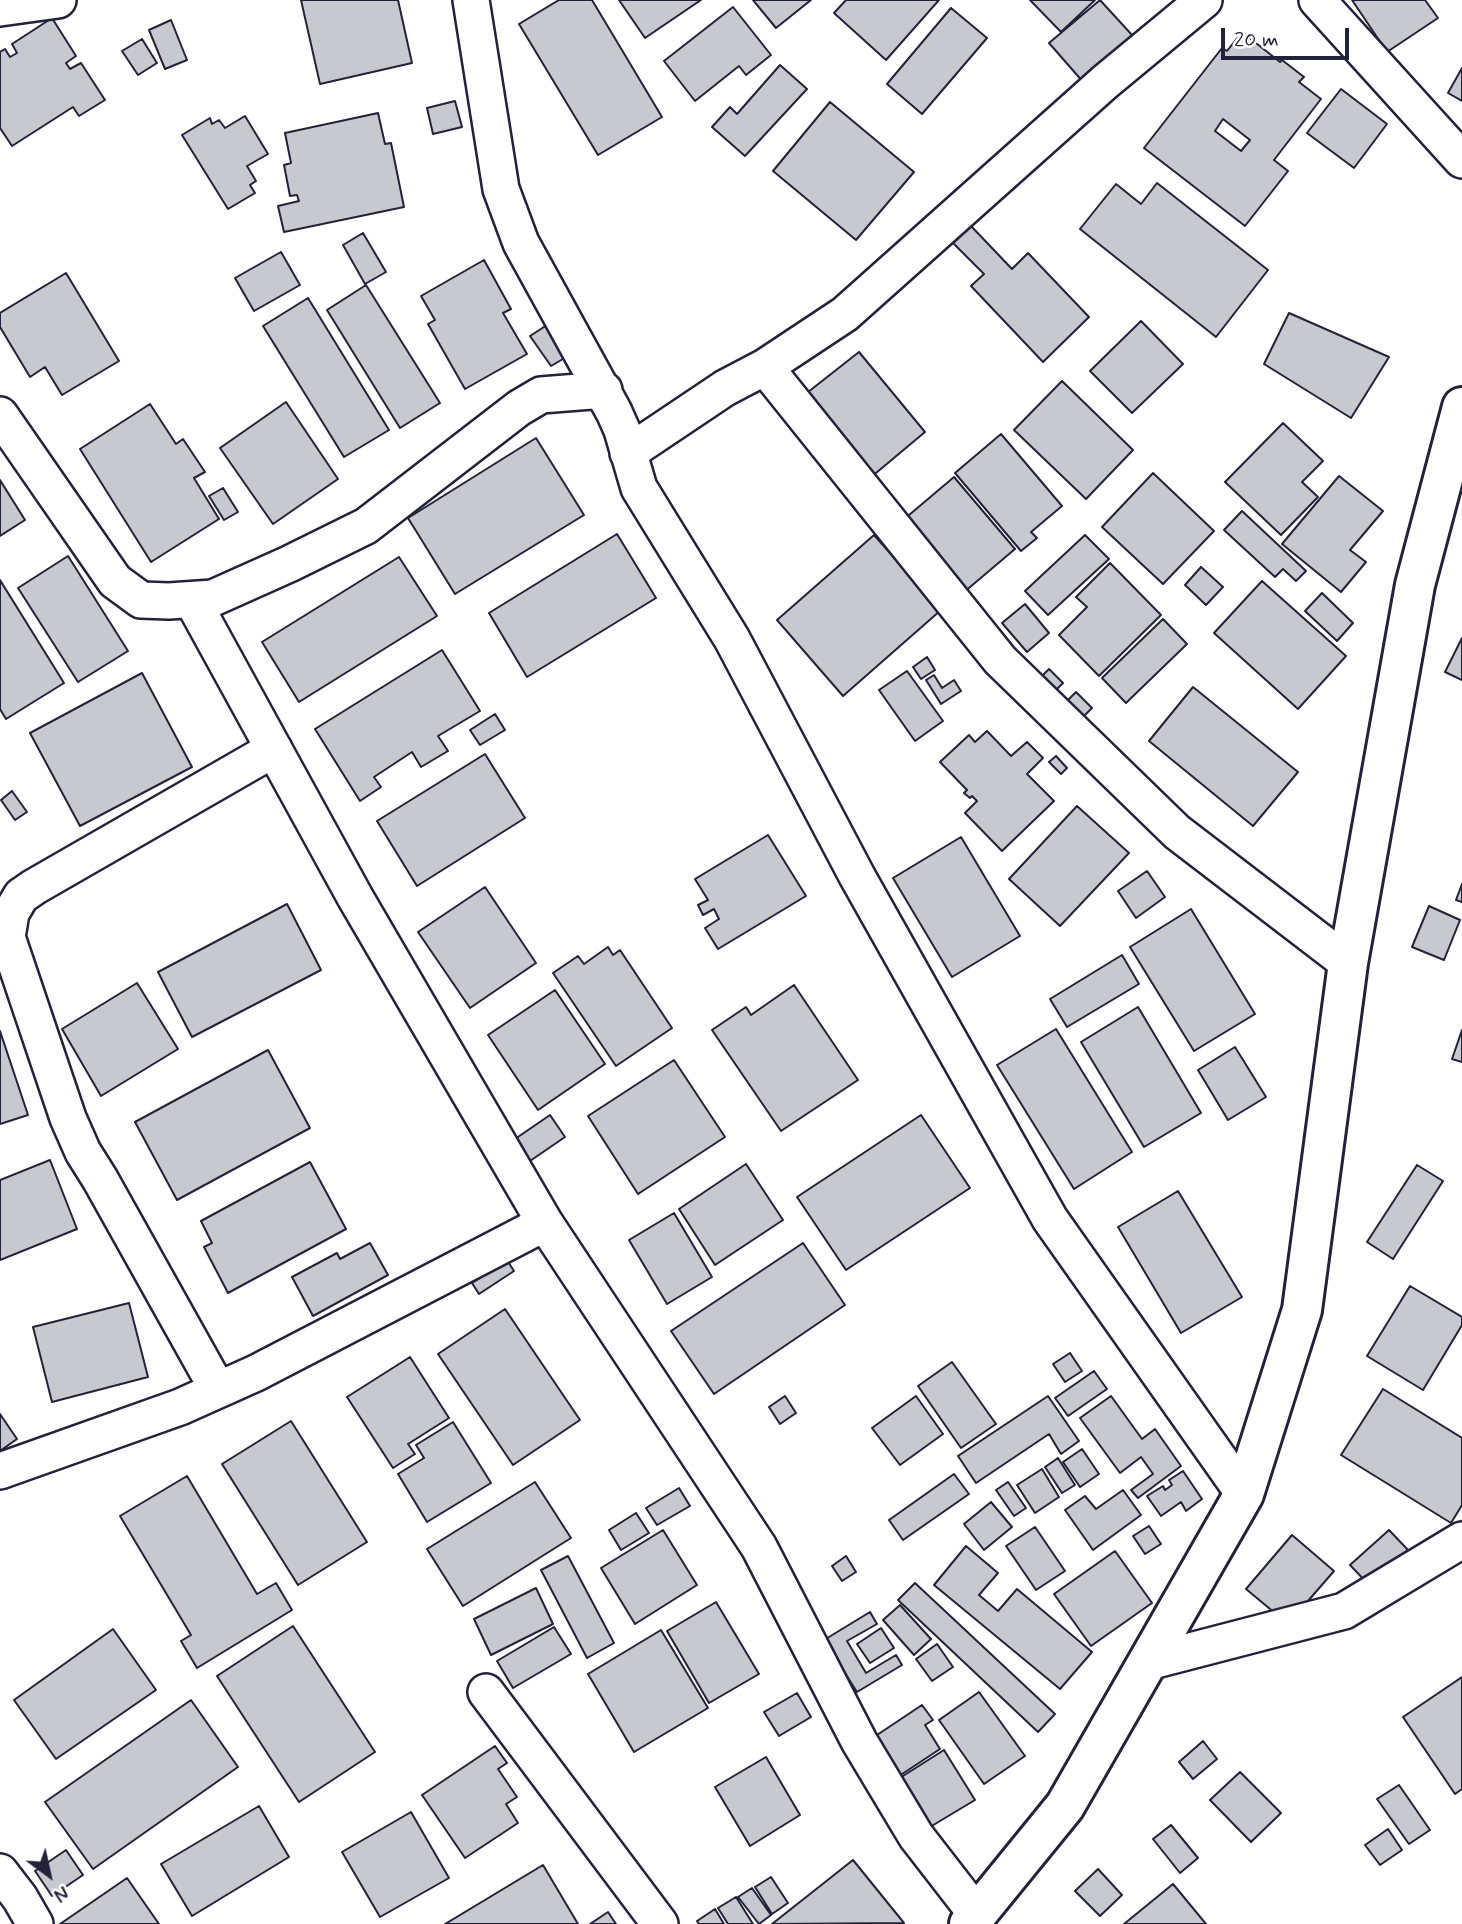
<!DOCTYPE html>
<style>
body{margin:0}
#map{position:relative;width:1462px;height:1924px;overflow:hidden;background:#fff;font-family:Mynerve,sans-serif}
canvas{display:block}
.north{position:absolute;left:14px;top:1840px;width:70px;height:70px;-webkit-text-stroke:5px #fff;paint-order:stroke;rotate:147deg;font-size:19px;font-weight:700;line-height:28px;text-align:center;color:#22223b}
.north::after{content:'';display:block;margin:auto;width:24px;height:32px;background:#22223b;clip-path:polygon(50% 0,100% 100%,50% 72%,0 100%)}
.scale{position:absolute;left:1221px;top:28px;width:128px;height:32px;box-sizing:border-box;border:4px solid #22223b;border-top:0;padding-left:9px;font-size:21px;line-height:24px;white-space:nowrap;color:#22223b;-webkit-text-stroke:5px #fff;paint-order:stroke}
</style>
<div id="map">
<canvas width="1462" height="1924"></canvas>
<div class="north">N</div>
<div class="scale">20 m</div>
</div>
<script>
const ctx = document.querySelector('canvas').getContext('2d');
ctx.lineJoin = 'round';
function paint(path, color) { ctx.fillStyle = color; ctx.fill(path, 'evenodd'); }
const toPath = rows => new Path2D(rows.map(r => 'M' + r).join(''));
function strokePath(path, color, width, dash) { ctx.strokeStyle = color; ctx.lineWidth = width; ctx.lineCap = dash ? 'butt' : 'round'; ctx.setLineDash(dash || []); ctx.stroke(path); }
const building = toPath([
 [301,0,398,0,412,63,320,84,301,0],
 [559,0,592,0,662,117,598,155,519,24,559,0],
 [619,0,701,0,645,38,619,0],
 [753,0,811,0,776,28,753,0],
 [846,0,939,0,886,60,834,13,846,0],
 [1030,0,1095,0,1061,32,1030,0],
 [1100,0,1143,47,1091,91,1049,43,1100,0],
 [1352,0,1425,0,1438,18,1387,52,1352,0],
 [733,7,771,55,746,75,739,66,695,101,664,61,733,7],
 [951,8,987,38,922,114,887,84,951,8],
 [52,18,76,56,66,63,70,69,81,63,105,100,79,116,73,107,12,146,0,128,0,52,5,49,10,57,17,53,12,44,52,18],
 [171,20,187,60,165,69,149,30,171,20],
 [1242,32,1280,62,1282,60,1304,77,1299,82,1321,99,1274,160,1288,171,1245,226,1144,148,1222,48,1227,51,1242,32],
 [1223,119,1250,140,1241,151,1215,131,1223,119],
 [142,39,157,63,138,75,122,51,142,39],
 [780,65,807,89,745,156,712,127,730,107,737,114,780,65],
 [1462,68,1462,101,1448,93,1462,68],
 [1341,89,1387,124,1354,168,1307,133,1341,89],
 [455,101,462,127,433,134,427,108,455,101],
 [830,102,914,172,856,240,773,171,830,102],
 [378,113,385,144,391,143,404,207,284,232,278,206,299,201,297,195,290,196,284,165,291,163,285,133,378,113],
 [245,116,268,154,247,166,256,181,250,185,255,193,228,209,182,135,210,118,212,124,219,120,225,128,245,116],
 [1157,183,1268,270,1216,337,1080,229,1116,184,1141,204,1157,183],
 [971,226,1012,269,1028,253,1089,317,1043,362,971,286,984,274,953,243,971,226],
 [363,233,386,272,365,284,343,245,363,233],
 [281,252,300,285,254,311,235,278,281,252],
 [484,260,511,309,503,313,527,354,465,389,428,324,435,320,421,296,484,260],
 [66,273,119,361,62,395,45,367,30,377,0,327,0,313,66,273],
 [366,285,440,403,400,428,327,310,366,285],
 [308,298,389,430,344,457,263,326,308,298],
 [1289,313,1389,357,1351,418,1264,364,1289,313],
 [1141,321,1183,364,1132,413,1090,371,1141,321],
 [547,325,568,356,551,366,530,336,547,325],
 [859,352,925,432,870,478,803,396,859,352],
 [1062,381,1133,450,1086,499,1014,430,1062,381],
 [286,402,338,479,273,524,220,448,286,402],
 [150,404,176,444,183,439,205,472,194,478,219,519,151,562,80,449,150,404],
 [1283,423,1323,461,1302,482,1318,497,1281,535,1225,482,1283,423],
 [1001,434,1062,506,1031,532,1037,538,1021,551,955,473,1001,434],
 [536,438,584,515,455,594,408,518,536,438],
 [1153,473,1214,531,1163,584,1102,527,1153,473],
 [1339,476,1383,511,1350,550,1366,562,1341,592,1282,544,1339,476],
 [954,477,1015,549,963,593,902,521,954,477],
 [0,480,25,520,0,536,0,480],
 [223,488,238,512,224,520,209,496,223,488],
 [1242,511,1306,571,1296,581,1283,569,1275,577,1224,530,1242,511],
 [617,534,656,598,527,677,489,613,617,534],
 [874,535,941,610,843,696,777,620,874,535],
 [1085,535,1109,559,1048,615,1025,591,1085,535],
 [68,556,128,651,78,682,18,588,68,556],
 [399,557,437,616,299,702,262,642,399,557],
 [1110,563,1161,615,1099,676,1059,635,1087,607,1076,597,1110,563],
 [1201,567,1223,587,1206,605,1185,585,1201,567],
 [0,580,64,683,6,719,0,709,0,580],
 [1262,581,1346,656,1298,709,1214,633,1262,581],
 [1322,593,1353,623,1337,641,1305,611,1322,593],
 [1025,604,1049,633,1027,652,1002,623,1025,604],
 [1163,619,1187,644,1126,703,1102,678,1163,619],
 [1462,638,1462,680,1445,672,1462,638],
 [442,650,480,711,438,736,448,751,421,767,412,752,374,777,381,787,360,801,315,729,442,650],
 [927,657,935,670,921,679,913,667,927,657],
 [1049,669,1063,683,1051,695,1038,680,1049,669],
 [907,671,943,721,915,741,879,690,907,671],
 [142,673,192,767,80,826,30,733,142,673],
 [934,675,942,688,954,680,961,691,941,704,926,680,934,675],
 [1193,687,1298,772,1253,826,1149,741,1193,687],
 [1076,692,1092,708,1077,723,1061,707,1076,692],
 [495,714,505,730,480,745,470,730,495,714],
 [987,731,1011,756,1027,742,1043,758,1027,774,1054,801,1002,851,965,813,977,801,972,796,970,798,964,793,967,790,940,762,969,735,975,742,987,731],
 [485,754,525,818,417,886,377,821,485,754],
 [1056,756,1067,768,1061,774,1049,762,1056,756],
 [12,791,27,812,15,820,1,800,12,791],
 [1077,806,1129,853,1060,926,1009,879,1077,806],
 [768,835,806,896,718,949,705,928,719,919,714,909,703,915,698,905,708,900,695,879,768,835],
 [961,837,1020,936,952,977,893,878,961,837],
 [1147,871,1165,897,1136,918,1118,891,1147,871],
 [1462,884,1462,902,1456,900,1462,884],
 [485,887,536,963,470,1008,418,932,485,887],
 [287,904,321,970,192,1037,158,972,287,904],
 [1429,906,1460,920,1444,960,1412,947,1429,906],
 [1191,909,1255,1014,1194,1051,1130,947,1191,909],
 [608,947,613,955,620,950,672,1028,616,1066,553,973,578,956,584,964,608,947],
 [1122,955,1139,984,1067,1027,1050,999,1122,955],
 [137,983,178,1049,101,1096,62,1029,137,983],
 [794,985,858,1080,781,1131,712,1030,746,1007,751,1015,794,985],
 [555,990,605,1064,538,1110,488,1035,555,990],
 [1138,1007,1201,1113,1144,1147,1081,1042,1138,1007],
 [1056,1029,1132,1152,1074,1189,997,1065,1056,1029],
 [1462,1030,1462,1062,1452,1059,1462,1030],
 [0,1031,28,1115,0,1124,0,1031],
 [1235,1047,1266,1097,1228,1120,1198,1070,1235,1047],
 [268,1050,310,1128,177,1200,135,1122,268,1050],
 [674,1060,725,1137,638,1194,588,1116,674,1060],
 [550,1115,565,1137,530,1161,515,1139,550,1115],
 [921,1115,970,1188,846,1270,797,1197,921,1115],
 [50,1160,77,1229,0,1260,0,1180,50,1160],
 [310,1162,346,1229,228,1293,204,1247,212,1243,201,1221,310,1162],
 [746,1164,783,1220,715,1265,679,1209,746,1164],
 [1417,1165,1443,1181,1393,1259,1367,1242,1417,1165],
 [1178,1191,1242,1297,1181,1333,1118,1227,1178,1191],
 [674,1213,712,1277,667,1304,629,1240,674,1213],
 [370,1243,388,1275,313,1316,292,1277,337,1253,340,1259,370,1243],
 [803,1243,845,1305,714,1394,671,1331,803,1243],
 [507,1260,514,1271,479,1294,472,1283,507,1260],
 [1410,1286,1462,1317,1462,1325,1423,1390,1367,1356,1410,1286],
 [129,1303,148,1377,52,1402,33,1327,129,1303],
 [505,1309,580,1420,513,1465,438,1354,505,1309],
 [1070,1353,1082,1371,1065,1382,1053,1364,1070,1353],
 [410,1357,449,1418,408,1444,415,1454,393,1468,347,1397,410,1357],
 [952,1362,996,1424,961,1448,918,1386,952,1362],
 [1094,1371,1107,1389,1068,1416,1055,1398,1094,1371],
 [1383,1389,1462,1438,1462,1505,1451,1523,1341,1455,1383,1389],
 [785,1396,796,1413,780,1424,769,1407,785,1396],
 [916,1396,943,1434,900,1465,872,1428,916,1396],
 [1048,1396,1079,1441,1061,1454,1049,1434,976,1483,958,1456,1048,1396],
 [1111,1396,1142,1439,1155,1429,1181,1466,1138,1498,1131,1490,1153,1474,1141,1457,1120,1473,1080,1418,1111,1396],
 [0,1414,17,1439,0,1451,0,1414],
 [291,1421,367,1542,298,1585,222,1464,291,1421],
 [453,1422,491,1483,427,1522,398,1474,424,1458,416,1445,453,1422],
 [1082,1449,1099,1474,1080,1487,1063,1462,1082,1449],
 [1058,1458,1075,1485,1062,1493,1045,1467,1058,1458],
 [1042,1469,1059,1497,1035,1513,1017,1485,1042,1469],
 [1183,1471,1202,1499,1186,1511,1181,1502,1161,1516,1147,1496,1163,1486,1165,1490,1172,1485,1169,1480,1183,1471],
 [954,1474,969,1494,903,1540,889,1520,954,1474],
 [187,1476,257,1594,276,1583,292,1610,197,1668,181,1641,191,1635,120,1516,187,1476],
 [535,1482,571,1538,463,1606,427,1549,535,1482],
 [1008,1482,1026,1508,1014,1516,996,1490,1008,1482],
 [679,1488,690,1506,657,1525,646,1508,679,1488],
 [1123,1490,1141,1515,1093,1550,1065,1510,1085,1496,1096,1509,1123,1490],
 [991,1502,1012,1527,984,1550,964,1524,991,1502],
 [636,1513,649,1533,621,1550,609,1530,636,1513],
 [1149,1526,1161,1544,1145,1554,1133,1536,1149,1526],
 [1035,1527,1065,1571,1036,1590,1006,1546,1035,1527],
 [663,1530,697,1585,635,1624,601,1568,663,1530],
 [1389,1530,1408,1550,1369,1585,1350,1565,1389,1530],
 [1292,1535,1334,1571,1288,1624,1246,1589,1292,1535],
 [966,1546,998,1573,979,1595,998,1611,1017,1589,1092,1652,1060,1689,934,1585,966,1546],
 [1115,1551,1152,1603,1091,1646,1054,1594,1115,1551],
 [568,1556,614,1643,587,1658,541,1570,568,1556],
 [846,1556,856,1572,842,1581,832,1566,846,1556],
 [915,1583,1055,1714,1038,1732,898,1600,915,1583],
 [536,1588,553,1624,491,1655,474,1619,536,1588],
 [716,1602,759,1674,709,1703,667,1631,716,1602],
 [900,1605,931,1639,914,1655,883,1620,900,1605],
 [870,1612,877,1624,847,1641,866,1673,896,1655,902,1665,857,1692,824,1640,870,1612],
 [293,1626,375,1752,299,1802,217,1676,293,1626],
 [554,1627,571,1654,513,1688,497,1661,554,1627],
 [881,1628,894,1648,870,1663,857,1644,881,1628],
 [113,1629,156,1690,56,1759,14,1700,113,1629],
 [661,1630,708,1708,634,1752,588,1674,661,1630],
 [937,1644,953,1667,932,1681,916,1659,937,1644],
 [1462,1677,1462,1789,1455,1794,1403,1717,1462,1677],
 [979,1692,1025,1756,984,1784,939,1720,979,1692],
 [797,1693,811,1717,779,1736,764,1712,797,1693],
 [191,1700,238,1767,93,1869,45,1802,191,1700],
 [922,1705,933,1720,925,1725,940,1749,896,1778,871,1739,922,1705],
 [1203,1741,1217,1759,1193,1779,1179,1762,1203,1741],
 [495,1746,507,1763,498,1769,517,1797,506,1804,518,1823,465,1858,422,1795,495,1746],
 [944,1750,975,1800,925,1830,895,1781,944,1750],
 [766,1757,800,1815,750,1846,715,1787,766,1757],
 [1240,1772,1281,1813,1251,1842,1210,1800,1240,1772],
 [1399,1785,1430,1830,1409,1844,1377,1799,1399,1785],
 [259,1806,289,1857,192,1916,161,1864,259,1806],
 [411,1812,449,1878,380,1917,342,1852,411,1812],
 [1171,1825,1198,1858,1180,1873,1153,1839,1171,1825],
 [1388,1829,1402,1850,1380,1865,1365,1845,1388,1829],
 [66,1850,83,1875,52,1896,35,1871,66,1850],
 [853,1860,904,1923,772,1924,853,1860],
 [543,1865,578,1924,445,1924,543,1865],
 [1098,1869,1122,1895,1100,1916,1075,1891,1098,1869],
 [771,1877,788,1903,772,1914,755,1887,771,1877],
 [127,1878,159,1924,60,1924,127,1878],
 [1173,1884,1206,1924,1124,1924,1173,1884],
 [752,1888,771,1915,759,1924,738,1897,752,1888],
 [736,1897,753,1924,728,1924,718,1908,736,1897],
 [715,1909,724,1924,699,1924,697,1921,715,1909],
 [608,1912,616,1924,590,1924,608,1912]
]);
paint(building, '#c8c8cf');
strokePath(building, '#22223b', 2);
const minor = toPath([
 [471,0,501,189,521,243,614,412,622,430,639,488,732,639,857,876,1050,1219,1244,1494],
 [1317,0,1462,160],
 [0,8,58,0],
 [765,367,1000,660,1177,832,1348,963],
 [0,415,115,581,141,600,169,601,213,598,289,564,366,526,519,408,541,395,604,390],
 [628,453,725,388,765,367,845,314,1105,82,1204,0],
 [192,600,355,897,545,1223,759,1547,859,1741,916,1836,978,1916],
 [218,1390,100,1179,83,1152,68,1118,7,937,11,913,21,896,34,887,274,749],
 [0,1471,180,1407,256,1373,545,1223],
 [1148,1662,1344,1611,1462,1540],
 [486,1692,660,1924],
 [0,1872,20,1898,35,1924]
]);
const tertiary = toPath([
 [969,1924,1065,1806,1244,1494,1302,1310,1348,963,1415,585,1462,407]
]);
strokePath(minor, '#22223b', 40);
strokePath(tertiary, '#22223b', 44);
strokePath(minor, '#fff', 35);
strokePath(tertiary, '#fff', 38);
</script>
